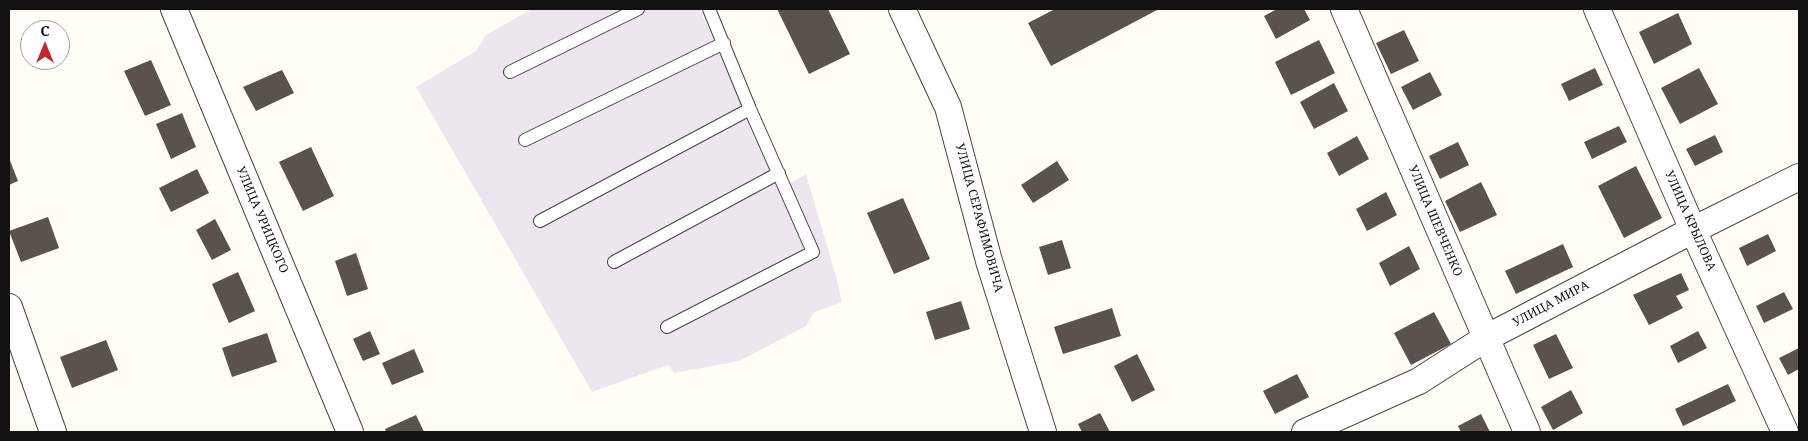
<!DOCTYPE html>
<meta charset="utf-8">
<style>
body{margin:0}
#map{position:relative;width:1808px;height:441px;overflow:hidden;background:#fffdf5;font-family:"Noto Serif",serif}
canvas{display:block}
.frame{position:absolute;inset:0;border:10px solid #111;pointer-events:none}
.north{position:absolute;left:20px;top:20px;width:50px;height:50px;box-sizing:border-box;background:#fff;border:1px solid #a0a0a0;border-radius:50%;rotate:0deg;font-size:14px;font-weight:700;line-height:20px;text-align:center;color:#111}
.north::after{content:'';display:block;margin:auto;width:18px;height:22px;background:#c4262e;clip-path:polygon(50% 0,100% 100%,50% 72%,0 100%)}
</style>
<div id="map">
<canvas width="1808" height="441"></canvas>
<div class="frame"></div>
<div class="north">С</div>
</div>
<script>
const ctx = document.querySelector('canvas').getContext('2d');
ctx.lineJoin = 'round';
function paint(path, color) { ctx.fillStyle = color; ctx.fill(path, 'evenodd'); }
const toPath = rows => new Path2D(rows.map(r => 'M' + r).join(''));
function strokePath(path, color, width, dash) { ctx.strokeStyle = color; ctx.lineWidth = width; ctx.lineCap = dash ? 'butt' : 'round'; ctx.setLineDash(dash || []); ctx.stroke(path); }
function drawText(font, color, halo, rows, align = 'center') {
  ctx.font = font + ' "Noto Serif",serif'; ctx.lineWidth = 5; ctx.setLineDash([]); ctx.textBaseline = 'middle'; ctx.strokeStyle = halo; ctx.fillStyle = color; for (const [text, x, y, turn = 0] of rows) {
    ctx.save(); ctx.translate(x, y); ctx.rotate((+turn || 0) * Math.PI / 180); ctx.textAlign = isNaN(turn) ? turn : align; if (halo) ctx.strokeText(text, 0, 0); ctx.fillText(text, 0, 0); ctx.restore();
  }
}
paint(toPath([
 [532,9,699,9,789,184,806,174,835,273,842,302,814,312,806,326,739,361,674,373,668,365,592,392,416,87,476,51,486,35]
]), '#eee6ef');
paint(toPath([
 [777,9,828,9,850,54,809,74],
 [1055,9,1159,9,1051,66,1028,23],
 [1277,9,1304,9,1310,20,1276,39,1264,16],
 [1678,13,1692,44,1654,64,1639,32],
 [1404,30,1419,61,1391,74,1376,43],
 [1319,40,1335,73,1291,95,1275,62],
 [151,60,171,105,145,116,124,71],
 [1595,68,1603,85,1569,101,1561,84],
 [1699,68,1718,104,1680,124,1661,88],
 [282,70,294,93,256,111,243,87],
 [1430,72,1442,95,1413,110,1401,87],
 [1334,83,1348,111,1314,129,1300,102],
 [182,113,196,147,171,159,156,124],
 [1619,126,1627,142,1592,159,1584,142],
 [1715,135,1723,152,1695,166,1686,149],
 [1357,136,1369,159,1339,176,1327,153],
 [1458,142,1469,165,1440,179,1429,156],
 [311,147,334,196,303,211,279,162],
 [9,158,18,181,9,185],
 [1057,161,1069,180,1033,203,1021,185],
 [1636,166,1662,218,1624,238,1598,186],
 [197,169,209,193,171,212,159,188],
 [1481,182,1497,215,1460,232,1445,201],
 [1386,192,1397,215,1367,231,1356,209],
 [903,198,930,259,894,274,867,213],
 [48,217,59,248,21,262,9,231],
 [215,219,231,250,212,260,196,230],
 [1768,234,1776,251,1747,266,1739,248],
 [1062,240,1071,268,1048,275,1039,247],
 [1563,244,1573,267,1516,294,1505,271],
 [1409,246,1420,269,1390,286,1379,263],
 [356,253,368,289,347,296,335,261],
 [238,272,255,311,229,323,212,284],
 [1681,273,1689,290,1676,296,1683,308,1649,325,1633,295],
 [1784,292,1793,309,1764,323,1756,306],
 [961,301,970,329,935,340,926,312],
 [1112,308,1121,336,1063,354,1054,327],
 [1434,312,1451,344,1411,365,1394,333],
 [370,331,380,354,363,361,353,339],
 [1698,331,1707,348,1678,363,1670,346],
 [267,333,277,362,232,377,222,348],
 [1556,334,1573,368,1549,379,1533,345],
 [106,340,118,370,72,388,60,357],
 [1799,348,1799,369,1788,375,1779,358],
 [414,349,424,372,392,385,382,363],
 [1137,354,1155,390,1132,402,1114,366],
 [1297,374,1309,397,1275,414,1263,391],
 [1728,384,1736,401,1683,426,1675,409],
 [1571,390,1583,413,1553,430,1541,407],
 [1100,413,1110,432,1082,432,1078,424],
 [1481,414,1490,432,1461,432,1458,426],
 [416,415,424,432,386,432,385,429]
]), '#5a524d');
const service = toPath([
 [510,72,638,9],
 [525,140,724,43],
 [540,221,750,109],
 [614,262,779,173],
 [667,327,813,252,750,109,709,9]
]);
const minor = toPath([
 [174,9,350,432],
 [902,9,948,107,989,261,1043,432],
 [1344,9,1527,432],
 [1597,9,1693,230,1785,432],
 [9,307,53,432],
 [1305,432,1419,381,1486,338,1693,230,1799,177]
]);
strokePath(service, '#444', 14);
strokePath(minor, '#444', 28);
strokePath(service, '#fff', 12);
strokePath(minor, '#fff', 26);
drawText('12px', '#111', '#fff', [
 ["УЛИЦА СЕРАФИМОВИЧА",979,218,75],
 ["УЛИЦА УРИЦКОГО",262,220,67],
 ["УЛИЦА ШЕВЧЕНКО",1435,221,67],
 ["УЛИЦА КРЫЛОВА",1690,221,66],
 ["УЛИЦА МИРА",1551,304,-28]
]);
</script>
